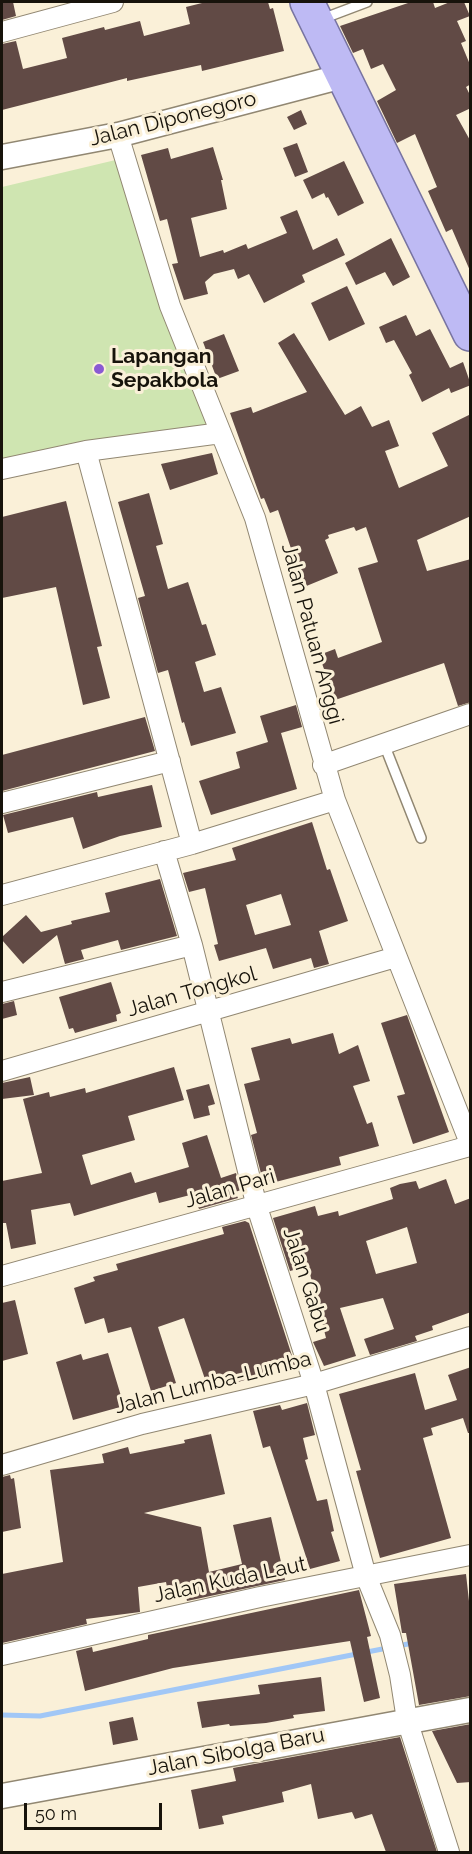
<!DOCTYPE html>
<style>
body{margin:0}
#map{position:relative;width:472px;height:1854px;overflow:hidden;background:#faf0d8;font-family:Raleway,sans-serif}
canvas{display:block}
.frame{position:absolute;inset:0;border:3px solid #17130b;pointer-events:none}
.scale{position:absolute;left:24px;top:1803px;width:138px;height:27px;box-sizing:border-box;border:3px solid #17130b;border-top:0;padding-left:8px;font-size:18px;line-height:21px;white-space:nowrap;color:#17130b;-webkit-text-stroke:4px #faf0d8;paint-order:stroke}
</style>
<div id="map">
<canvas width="472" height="1854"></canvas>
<div class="frame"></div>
<div class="scale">50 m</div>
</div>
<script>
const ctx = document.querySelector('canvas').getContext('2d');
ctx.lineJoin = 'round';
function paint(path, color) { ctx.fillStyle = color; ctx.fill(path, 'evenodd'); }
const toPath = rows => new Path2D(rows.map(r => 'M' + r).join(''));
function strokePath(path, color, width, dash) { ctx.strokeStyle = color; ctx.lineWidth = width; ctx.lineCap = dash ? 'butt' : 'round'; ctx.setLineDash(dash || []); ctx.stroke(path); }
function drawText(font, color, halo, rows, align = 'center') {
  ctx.font = font + ' Raleway,sans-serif'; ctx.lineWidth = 6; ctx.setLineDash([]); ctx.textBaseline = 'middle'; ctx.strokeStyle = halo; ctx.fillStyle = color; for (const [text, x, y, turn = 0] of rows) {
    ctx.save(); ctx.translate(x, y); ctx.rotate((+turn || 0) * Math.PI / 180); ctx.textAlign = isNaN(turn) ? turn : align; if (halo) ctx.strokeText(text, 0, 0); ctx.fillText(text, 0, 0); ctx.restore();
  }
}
paint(toPath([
 [124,158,221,433,2,469,2,187]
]), '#cfe5b1');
strokePath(toPath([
 [2,1715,40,1716,413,1643]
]), '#a1c7f6', 5);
paint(toPath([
 [2,2,13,2,16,16,2,20],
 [206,2,268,2,270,9,273,8,284,51,202,71,201,65,127,81,127,78,2,110,2,44,16,41,23,69,67,58,62,38,104,27,105,30,140,21,144,36,190,24,186,7],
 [411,2,433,2,435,8,450,2,464,2,470,16,457,21,466,41,461,43,471,67,471,84,466,87,471,97,471,108,456,115,471,142,471,273,452,229,446,232,428,191,437,187,415,134,397,143,377,101,396,90,383,64,371,69,363,49,353,53,340,26],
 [301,110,307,124,294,130,287,117],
 [297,143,308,172,295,177,283,148],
 [213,147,223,180,221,180,227,209,191,218,200,257,223,250,224,253,246,244,248,249,287,233,280,217,297,210,313,250,337,238,345,255,302,275,305,282,264,303,249,274,238,279,234,269,214,274,205,282,208,294,184,300,172,264,178,263,167,219,160,221,141,155,168,148,171,159],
 [344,161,364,203,338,216,328,197,326,198,324,193,312,199,303,180],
 [391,238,410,277,393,286,385,272,356,285,345,263],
 [347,286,365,324,329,341,311,303],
 [406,315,416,336,430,329,450,368,463,362,471,385,451,393,449,388,422,402,409,375,412,373,394,340,386,343,379,327],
 [294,333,345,415,361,406,372,427,389,420,399,446,385,451,399,488,448,466,432,433,471,414,471,516,417,540,427,571,471,559,471,702,458,706,444,663,335,700,319,655,335,649,338,658,382,642,358,568,378,562,366,527,356,531,354,527,328,535,329,538,325,540,338,573,304,587,278,510,270,513,264,498,261,499,230,413,251,407,253,413,307,392,278,343],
 [224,334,239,371,217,379,203,342],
 [212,453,218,474,170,490,161,464],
 [149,493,163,544,156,546,168,589,188,582,202,625,206,624,216,655,195,662,204,692,221,687,236,733,191,746,184,722,182,723,168,670,158,673,138,598,145,596,118,502],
 [66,501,102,646,97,647,110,698,83,705,56,587,2,598,2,517],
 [296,705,302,727,281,733,297,789,211,815,199,781,240,768,236,752,268,742,260,716],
 [145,717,155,751,2,791,2,755],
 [152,785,162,827,120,836,83,849,73,817,8,833,3,815,97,792,98,797],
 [312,822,327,870,330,869,348,921,319,931,329,964,314,968,311,958,273,969,266,948,219,961,214,945,218,944,205,888,189,892,183,873,236,860,232,848],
 [281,894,291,925,255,935,246,905],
 [160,879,177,936,121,950,118,940,81,950,84,959,65,964,57,935,23,964,2,940,2,937,26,915,41,932,72,924,71,921,110,912,105,893],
 [111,982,121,1013,116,1015,117,1021,75,1033,73,1028,69,1029,59,997],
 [14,1001,17,1015,2,1019,2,1004],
 [407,1015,449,1132,413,1144,397,1096,405,1094,381,1023],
 [333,1033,339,1054,358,1045,370,1081,353,1086,367,1124,372,1122,379,1146,339,1157,341,1165,264,1185,251,1135,257,1133,244,1084,260,1080,251,1048,290,1038,292,1044],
 [174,1067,184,1100,128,1116,135,1140,82,1155,91,1185,131,1172,135,1183,189,1167,182,1143,207,1135,221,1178,236,1173,241,1190,235,1192,238,1198,199,1209,194,1194,159,1203,156,1192,74,1216,70,1203,31,1210,36,1244,11,1249,6,1223,2,1223,2,1181,42,1173,23,1099,49,1092,50,1097,85,1088,86,1093],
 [30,1077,34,1095,2,1099,2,1083],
 [209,1084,215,1104,208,1106,210,1115,194,1119,186,1090],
 [446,1179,455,1204,471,1198,471,1312,432,1326,433,1330,415,1336,417,1341,370,1355,364,1339,394,1329,383,1298,340,1308,356,1356,324,1366,313,1342,326,1338,308,1266,290,1271,273,1218,315,1206,318,1216,338,1211,339,1216,393,1199,390,1188,400,1184,416,1181,419,1189],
 [407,1227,417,1263,376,1274,366,1241],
 [245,1221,249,1223,295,1365,238,1382,235,1373,206,1382,184,1318,158,1327,176,1383,151,1391,131,1327,108,1333,104,1318,85,1324,74,1288,95,1281,93,1277,118,1270,116,1264,224,1234,222,1227],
 [15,1300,28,1354,2,1361,2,1303],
 [108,1353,124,1406,73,1420,56,1362,81,1354,83,1360],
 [471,1367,471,1433,468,1433,463,1418,431,1428,433,1435,423,1438,451,1538,380,1558,356,1471,361,1470,339,1394,415,1373,425,1410,457,1400,448,1375],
 [307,1403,315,1435,303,1438,308,1459,305,1460,317,1501,327,1499,334,1531,331,1532,340,1561,310,1569,270,1446,263,1448,253,1411,280,1405,282,1410],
 [211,1434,225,1494,144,1513,201,1527,209,1572,242,1564,233,1525,271,1517,285,1580,187,1601,184,1589,168,1592,166,1582,138,1587,140,1612,86,1619,87,1624,2,1643,2,1574,63,1562,50,1470,104,1463,102,1454,128,1447,130,1454,185,1443,184,1440],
 [10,1475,11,1479,14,1478,21,1528,2,1532,2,1477],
 [466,1574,471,1619,471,1696,419,1705,406,1633,402,1633,394,1584],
 [359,1590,371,1636,367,1637,380,1698,364,1702,350,1641,173,1668,85,1691,76,1651,92,1647,93,1652,148,1639,148,1635],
 [321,1677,325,1711,293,1715,294,1718,266,1723,230,1726,229,1724,202,1728,197,1702,260,1694,258,1685],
 [133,1717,138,1740,113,1745,109,1722],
 [471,1724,471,1782,457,1783,432,1731],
 [400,1737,437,1852,386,1852,372,1814,355,1819,352,1812,318,1819,311,1784,282,1792,284,1802,222,1816,224,1824,199,1829,191,1790,236,1781,233,1768]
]), '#614a45');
const service = toPath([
 [322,19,367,2],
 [384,744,421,838]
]);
const minor = toPath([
 [2,32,113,2],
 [118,135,170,306,255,518,335,800,470,1143],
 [86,451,192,844],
 [2,469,86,451,221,433],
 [323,765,470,714],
 [2,803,170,761],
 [164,851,192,945,257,1207,314,1384,366,1576,390,1635,400,1675,407,1720,449,1852],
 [2,895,192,844,335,800],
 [2,992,192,945],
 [2,1071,396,957],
 [2,1276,470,1146],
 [2,1465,142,1424,314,1384,470,1337],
 [2,1655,260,1597,470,1555]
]);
const tertiary = toPath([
 [2,157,118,135,343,76],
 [2,1796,470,1710]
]);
const trunk = toPath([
 [307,2,470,334]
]);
strokePath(service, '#918772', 12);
strokePath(minor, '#918772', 22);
strokePath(tertiary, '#918772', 27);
strokePath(trunk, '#7874a1', 36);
strokePath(service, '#fff', 9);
strokePath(minor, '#fff', 20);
strokePath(tertiary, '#fff', 24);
strokePath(trunk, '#bebaf4', 33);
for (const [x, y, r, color] of [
 [99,369,6,"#8a5ad3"]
]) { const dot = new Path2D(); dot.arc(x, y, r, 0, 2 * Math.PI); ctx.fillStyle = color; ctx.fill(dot); strokePath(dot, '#faf0d8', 2); }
drawText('21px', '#17130b', '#faf0d8', [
 ["Jalan Diponegoro",173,119,-14],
 ["Jalan Patuan Anggi",312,634,75],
 ["Jalan Tongkol",192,992,-16],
 ["Jalan Pari",230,1189,-16],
 ["Jalan Gabu",306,1280,72],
 ["Jalan Lumba-Lumba",213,1383,-14],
 ["Jalan Kuda Laut",230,1580,-12],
 ["Jalan Sibolga Baru",236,1752,-11]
]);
drawText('bold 21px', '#17130b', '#faf0d8', [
 ["Lapangan",111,357],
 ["Sepakbola",111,381]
], 'left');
</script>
